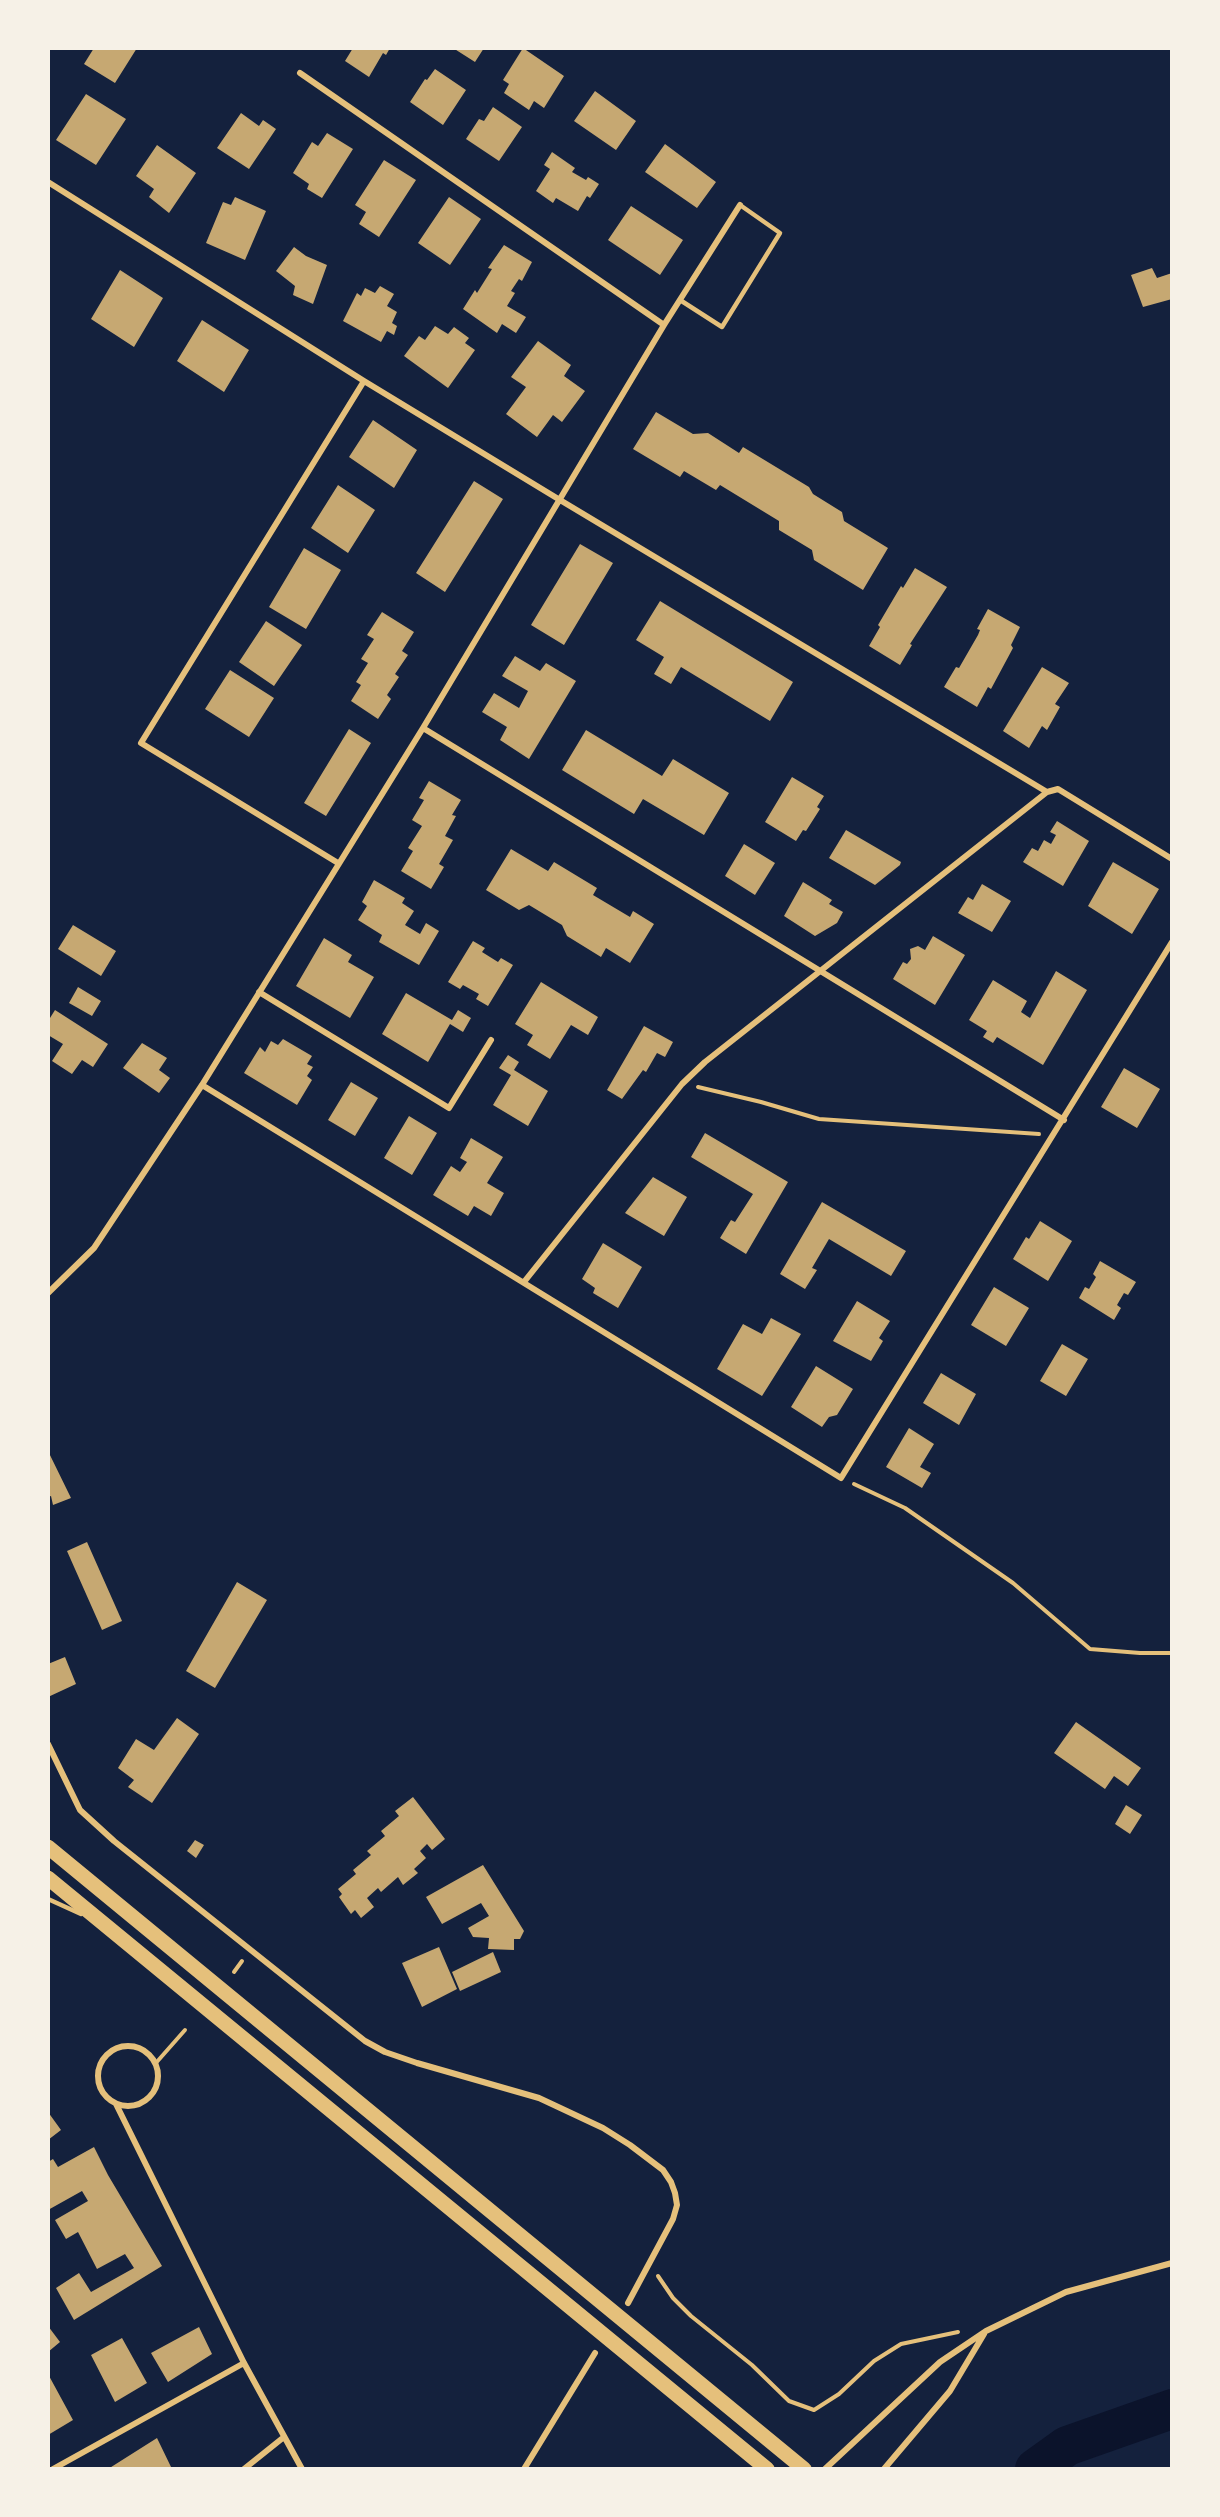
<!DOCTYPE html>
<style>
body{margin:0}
#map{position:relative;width:1220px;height:2517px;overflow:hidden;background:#14213d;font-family:"Libre Baskerville",serif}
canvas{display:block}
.frame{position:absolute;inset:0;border:50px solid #f6f1e7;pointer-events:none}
</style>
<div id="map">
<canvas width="1220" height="2517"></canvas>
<div class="frame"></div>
</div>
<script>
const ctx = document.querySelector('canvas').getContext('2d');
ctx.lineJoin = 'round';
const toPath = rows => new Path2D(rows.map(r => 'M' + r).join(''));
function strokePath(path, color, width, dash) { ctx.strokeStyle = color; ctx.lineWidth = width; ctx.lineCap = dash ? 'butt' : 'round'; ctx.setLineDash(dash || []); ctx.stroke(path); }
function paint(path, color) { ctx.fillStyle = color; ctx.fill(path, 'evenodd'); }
strokePath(toPath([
 [1035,2469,1067,2446,1172,2409]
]), '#0b132b', 40);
paint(toPath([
 [94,48,137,48,115,83,84,64],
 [353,48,390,48,386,55,383,53,369,77,345,61],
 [453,48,484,48,475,62],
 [523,48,564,76,544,108,534,101,529,110,504,93,509,84,503,80],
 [435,69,466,90,443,125,410,102,425,79,427,80],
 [595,91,636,121,616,150,574,121],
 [86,94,126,119,96,165,56,140],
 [493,107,522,127,499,161,466,139,479,119,484,121],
 [241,113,259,126,263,120,276,129,249,169,217,148],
 [327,133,353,149,322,198,307,189,309,184,293,173,312,142,318,146],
 [665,144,716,182,697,208,645,172],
 [157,145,196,173,169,213,149,197,154,189,136,176],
 [552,152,575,168,572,172,586,180,588,177,599,184,590,198,587,196,578,211,556,198,553,203,536,191,550,169,544,165],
 [384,160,416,180,379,237,359,224,366,212,355,205],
 [235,197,266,211,245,260,206,243,223,202,231,205],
 [449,197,481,219,450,265,418,243],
 [631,206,683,240,660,275,608,240],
 [504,245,532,262,522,281,519,279,511,291,515,293,507,306,526,317,516,333,502,324,497,333,463,309,475,290,477,293,492,269,488,268],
 [294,247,306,256,327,265,313,304,293,295,295,286,276,271],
 [1152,268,1157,278,1172,273,1172,299,1143,307,1131,275],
 [120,270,163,298,134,347,91,319],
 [380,286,394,294,387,306,397,312,392,323,397,326,394,335,387,331,381,342,343,321,357,293,361,296,365,288,375,293],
 [202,320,249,350,224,392,177,361],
 [435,326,448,334,454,327,469,338,465,343,475,350,448,388,404,356,419,336,425,340],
 [538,341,571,365,564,376,585,391,562,422,553,415,537,437,506,414,526,387,511,377],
 [656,412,693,434,708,433,739,453,743,447,809,487,813,494,842,512,844,521,888,548,863,590,814,560,812,550,779,530,779,521,720,485,716,490,684,471,680,477,633,449],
 [373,420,417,450,394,488,349,457],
 [474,481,503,499,445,592,416,573],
 [338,485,375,510,348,553,311,528],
 [580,544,613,563,564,645,531,625],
 [304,548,341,570,306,629,269,607],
 [915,568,947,587,910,644,912,645,900,665,869,646,880,627,878,625,901,586,903,588],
 [660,601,793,682,770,721,681,667,671,684,654,674,664,657,636,640],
 [988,609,1020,627,1011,645,1013,648,991,689,988,687,977,707,944,687,956,667,959,668,978,635,980,630,977,629],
 [382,612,414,632,402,651,408,655,395,674,399,677,387,695,391,699,378,719,351,701,361,685,356,682,368,663,361,659,374,639,367,635],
 [266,621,302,645,274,686,239,662],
 [515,656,540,671,546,663,576,681,529,759,500,740,507,727,482,712,494,693,519,708,528,691,502,676],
 [1042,667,1069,683,1055,704,1060,707,1047,730,1042,726,1029,748,1003,731],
 [230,670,274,698,249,737,205,709],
 [349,729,371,743,326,816,304,803],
 [586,730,662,776,673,759,729,793,704,835,643,799,634,814,562,770],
 [792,777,824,796,817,807,820,809,806,831,803,830,796,841,765,822],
 [429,781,461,800,452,815,456,816,445,836,453,840,439,864,444,867,431,889,401,871,413,851,408,848,422,826,412,820,424,800,419,798],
 [1057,821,1089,841,1063,886,1023,862,1032,848,1038,851,1044,840,1051,844,1056,835,1050,832],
 [846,830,901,862,900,865,875,885,829,858],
 [744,844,775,863,755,895,725,876],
 [511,849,548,871,554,862,597,888,593,895,630,917,633,911,654,924,630,963,606,948,601,957,567,936,562,925,529,905,519,910,486,890],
 [1113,862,1159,889,1132,934,1088,906],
 [374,880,405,898,402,903,414,911,405,925,420,934,426,923,439,931,419,965,379,942,382,935,358,920,367,906,362,902],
 [803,882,832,900,829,904,843,912,837,923,815,936,784,916],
 [982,884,1011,901,992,932,958,913,968,897,973,900],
 [73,925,116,951,101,976,58,949],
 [933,936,965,955,935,1005,893,979,903,962,907,964,911,959,910,949,918,946,925,950],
 [324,938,352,955,348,962,374,977,350,1018,296,986],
 [473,941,485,948,482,952,498,962,501,958,513,965,488,1006,476,999,479,994,463,985,460,989,448,982],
 [1056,971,1087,990,1043,1065,997,1037,993,1043,983,1037,987,1031,969,1020,993,980,1027,1001,1021,1012,1030,1018],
 [541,982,598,1017,588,1035,571,1025,550,1059,527,1045,533,1035,515,1024],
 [78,987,101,1001,92,1016,69,1003],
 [406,993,452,1020,458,1010,471,1018,463,1032,450,1024,428,1062,382,1034],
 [55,1010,108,1044,93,1067,82,1060,72,1074,52,1061,63,1044,48,1035,48,1016,50,1018],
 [644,1026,673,1042,665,1057,657,1053,646,1072,643,1070,622,1099,607,1090],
 [283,1039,312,1056,307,1064,313,1067,307,1076,312,1080,297,1105,244,1073,260,1047,265,1052,271,1041,278,1045],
 [142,1043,167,1058,159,1070,170,1078,159,1093,123,1068],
 [508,1055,519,1062,514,1070,548,1091,528,1126,493,1105,511,1075,499,1068],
 [1124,1068,1160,1089,1137,1128,1101,1107],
 [351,1082,378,1098,355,1136,328,1120],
 [409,1116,437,1133,412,1175,384,1158],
 [705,1133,788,1182,746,1254,720,1238,731,1220,735,1222,753,1194,691,1157],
 [471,1138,503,1157,487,1183,504,1193,491,1216,474,1206,468,1216,433,1195,451,1166,460,1172,467,1162,460,1158],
 [653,1177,687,1197,664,1236,625,1213],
 [822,1202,906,1251,891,1276,829,1239,812,1268,817,1270,805,1289,780,1274],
 [1040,1221,1072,1241,1048,1281,1013,1259,1026,1237,1029,1239],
 [603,1243,642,1267,618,1308,593,1293,595,1288,582,1279],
 [1100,1261,1136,1282,1128,1295,1124,1293,1117,1305,1121,1308,1114,1320,1079,1298,1085,1287,1089,1289,1096,1277,1093,1274],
 [994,1287,1029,1308,1006,1346,971,1325],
 [857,1301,890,1321,879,1338,883,1341,871,1361,833,1341],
 [771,1318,801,1334,762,1396,717,1369,743,1324,762,1334],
 [1062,1344,1088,1359,1066,1396,1040,1381],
 [816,1366,853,1389,837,1415,829,1417,822,1427,791,1407],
 [941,1373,976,1394,959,1425,923,1403],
 [909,1428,934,1444,920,1467,931,1473,922,1488,886,1467],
 [48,1451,71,1498,53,1505,51,1496,48,1497],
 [87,1542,122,1621,102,1630,67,1551],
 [237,1582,267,1600,215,1688,186,1671],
 [65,1657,76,1684,48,1697,48,1664],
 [177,1718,199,1734,152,1803,128,1787,134,1780,118,1768,136,1739,154,1750],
 [1076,1722,1141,1768,1128,1786,1114,1776,1105,1789,1054,1753],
 [413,1797,445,1839,432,1850,427,1844,420,1851,426,1858,414,1869,418,1873,403,1885,398,1877,381,1892,378,1888,367,1898,374,1907,361,1918,355,1910,351,1914,339,1897,342,1894,338,1889,356,1874,353,1870,371,1855,367,1851,385,1836,381,1831,399,1816,395,1811],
 [1126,1805,1142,1815,1130,1834,1115,1824],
 [195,1840,204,1845,196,1858,187,1851],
 [483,1865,524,1931,520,1939,514,1939,514,1950,488,1949,489,1938,473,1937,468,1928,489,1916,481,1903,442,1924,426,1897],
 [439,1947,457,1989,422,2007,402,1963],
 [493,1952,501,1972,460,1991,452,1972],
 [48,2112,61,2130,48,2140],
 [94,2147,108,2175,162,2266,74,2320,56,2288,79,2273,91,2292,134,2268,125,2254,97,2269,78,2232,66,2239,55,2220,88,2201,82,2191,48,2210,48,2162,53,2159,58,2167],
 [48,2326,60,2342,48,2352],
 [199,2327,212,2354,168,2382,151,2353],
 [122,2338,147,2383,115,2402,91,2355],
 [48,2374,73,2420,48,2435],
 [157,2438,172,2469,108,2469]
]), '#c6a872');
strokePath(toPath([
 [698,1087,761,1102,819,1119,1039,1134],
 [854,1484,905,1508,1013,1583,1090,1649,1140,1653,1172,1653],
 [234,1972,242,1961],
 [155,2064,185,2030],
 [658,2276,673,2298,691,2316,752,2365,789,2401,814,2410,839,2394,874,2361,901,2344,958,2332]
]), '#e5c07b', 4);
strokePath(toPath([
 [680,300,722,327,780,233,740,205],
 [48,1899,81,1914]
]), '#e5c07b', 4.5);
strokePath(toPath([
 [300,73,664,325],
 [48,182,364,381,560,500,1047,792,1058,789,1172,859],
 [423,728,1064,1120],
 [338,863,141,743,364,381],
 [259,992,449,1108,491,1040],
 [202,1085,841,1478,1172,942],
 [524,1282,682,1084,705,1062,1047,792],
 [48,1293,94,1248,202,1085,423,728,664,325,740,205],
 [48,1744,80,1810,114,1841,365,2041,385,2052,417,2063,539,2098,603,2128,630,2145,663,2170,671,2182,675,2193,677,2205,673,2219,628,2303],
 '98 2076a30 30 0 1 1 60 0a30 30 0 1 1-60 0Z',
 [116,2104,244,2363,302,2469],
 [53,2469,244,2363],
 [244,2469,284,2437],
 [524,2469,595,2353],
 [825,2469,940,2362,986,2331,1066,2292,1172,2263],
 [884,2469,950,2391,984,2334]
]), '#e5c07b', 6);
strokePath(toPath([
 [48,1847,804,2469],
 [48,1878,767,2469]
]), '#e5c07b', 15);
</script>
